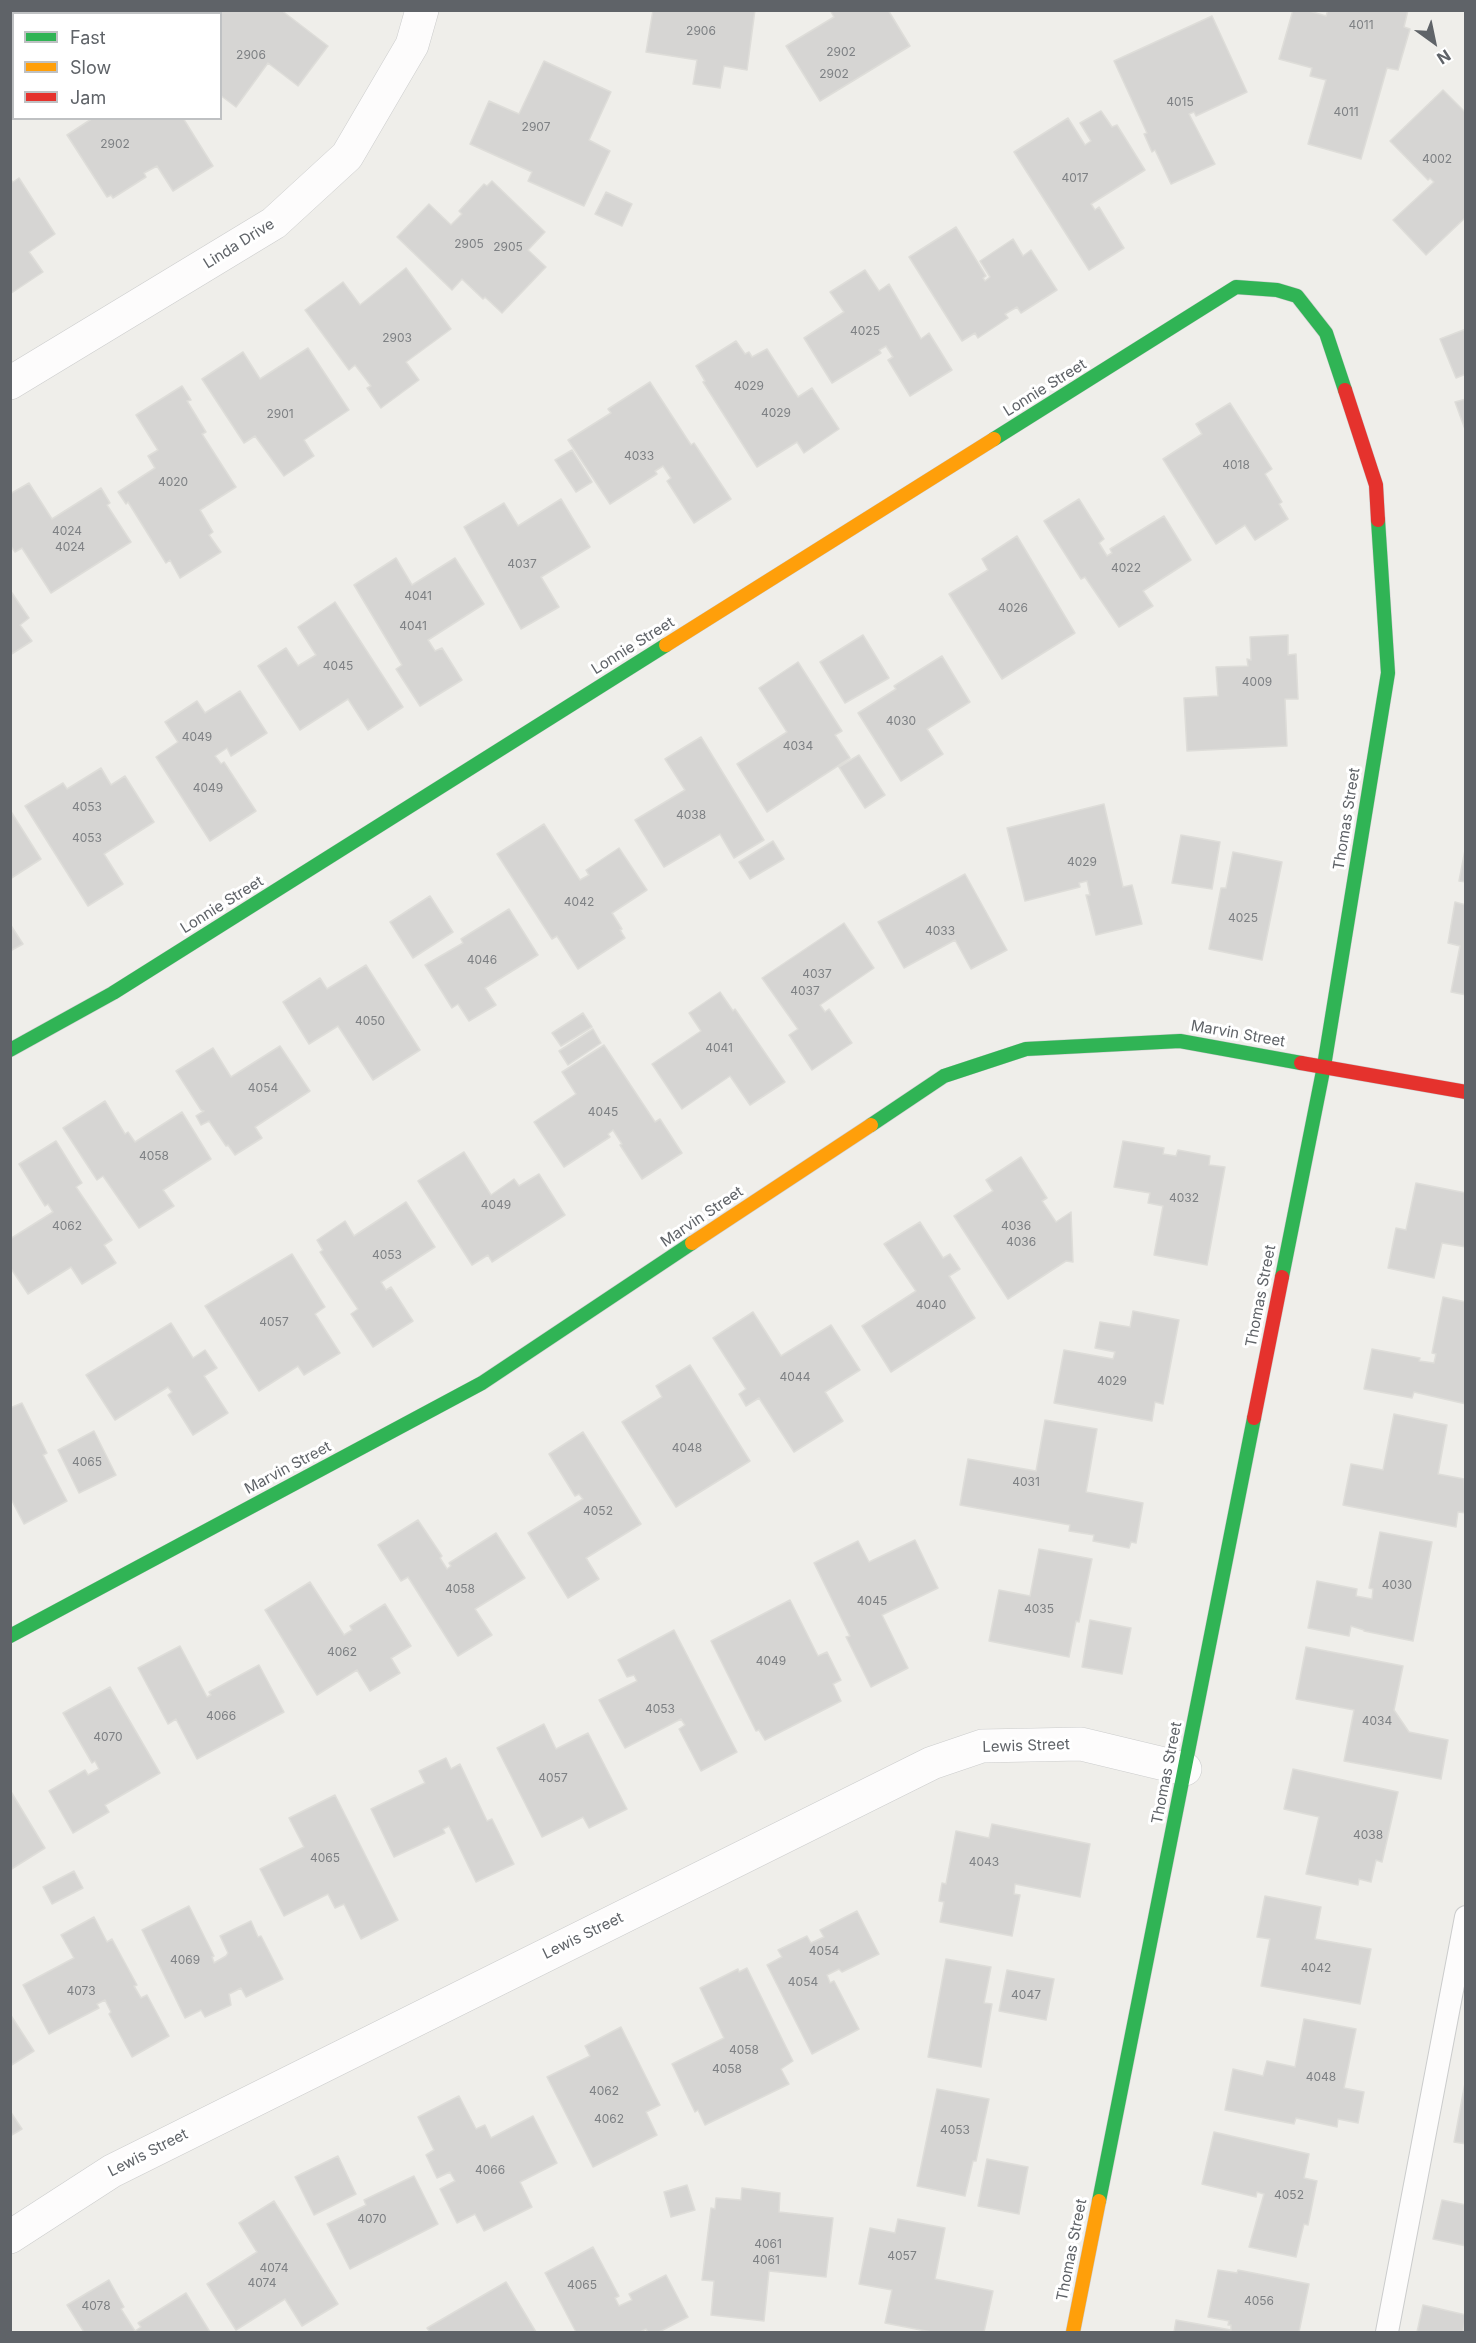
<!DOCTYPE html>
<style>
body{margin:0}
#map{position:relative;width:1476px;height:2343px;overflow:hidden;background:#efeeea;font-family:Inter,sans-serif}
canvas{display:block}
.frame{position:absolute;inset:0;border:12px solid #5f6368;pointer-events:none}
.legend{position:absolute;left:12px;top:12px;width:210px;height:108px;box-sizing:border-box;background:#fff;border:2px solid #bfc1c3;margin:0;padding:8px 10px;list-style:none;font-size:18px;color:#5f6368}
.legend li{display:flex;align-items:center;gap:12px;height:30px}
.legend b{width:30px;border:2px solid #bfc1c3}
.north{position:absolute;left:1404px;top:12px;width:60px;height:60px;-webkit-text-stroke:4px #fff;paint-order:stroke;rotate:147deg;font-size:16px;font-weight:700;line-height:24px;text-align:center;color:#5f6368}
.north::after{content:'';display:block;margin:auto;width:21px;height:27px;background:#5f6368;clip-path:polygon(50% 0,100% 100%,50% 72%,0 100%)}
</style>
<div id="map">
<canvas width="1476" height="2343"></canvas>
<div class="frame"></div>
<ul class="legend">
<li><b style="height:8px;background:#30b455"></b>Fast</li>
<li><b style="height:8px;background:#ff9f0a"></b>Slow</li>
<li><b style="height:8px;background:#e5322d"></b>Jam</li>
</ul>
<div class="north">N</div>
</div>
<script>
const ctx = document.querySelector('canvas').getContext('2d');
ctx.lineJoin = 'round';
function paint(path, color) { ctx.fillStyle = color; ctx.fill(path, 'evenodd'); }
const toPath = rows => new Path2D(rows.map(r => 'M' + r).join(''));
function strokePath(path, color, width, dash) { ctx.strokeStyle = color; ctx.lineWidth = width; ctx.lineCap = dash ? 'butt' : 'round'; ctx.setLineDash(dash || []); ctx.stroke(path); }
function drawText(font, color, halo, rows, align = 'center') {
  ctx.font = font + ' Inter,sans-serif'; ctx.lineWidth = 6; ctx.setLineDash([]); ctx.textBaseline = 'middle'; ctx.strokeStyle = halo; ctx.fillStyle = color; for (const [text, x, y, turn = 0] of rows) {
    ctx.save(); ctx.translate(x, y); ctx.rotate((+turn || 0) * Math.PI / 180); ctx.textAlign = isNaN(turn) ? turn : align; if (halo) ctx.strokeText(text, 0, 0); ctx.fillText(text, 0, 0); ctx.restore();
  }
}
const building = toPath([
 [200,10,281,10,328,46,298,86,268,63,236,107,220,95,220,14,204,14,200,10],
 [653,10,755,10,747,70,724,66,720,88,693,84,697,60,646,52,653,10],
 [830,10,888,10,910,46,820,101,786,46,834,17,830,10],
 [1293,10,1306,10,1326,16,1328,10,1408,10,1404,27,1410,29,1398,70,1387,68,1361,159,1308,144,1326,80,1310,76,1312,68,1279,59,1293,10],
 [1212,16,1247,92,1196,116,1194,112,1189,114,1215,164,1171,184,1155,150,1152,152,1144,134,1147,133,1114,61,1212,16],
 [544,61,611,92,589,140,610,151,584,206,528,181,532,172,470,144,489,101,519,114,544,61],
 [1443,90,1466,113,1466,217,1426,255,1393,220,1434,182,1430,178,1428,180,1390,141,1443,90],
 [1101,111,1112,127,1117,125,1145,170,1091,204,1095,210,1099,207,1124,248,1089,270,1014,152,1068,118,1085,145,1091,141,1080,123,1101,111],
 [93,118,183,118,213,166,173,191,157,166,144,173,146,177,113,198,111,195,107,197,67,135,93,118],
 [19,178,55,234,29,252,43,272,10,294,10,179,13,182,19,178],
 [492,181,545,232,528,250,546,267,502,313,485,297,483,299,462,279,452,290,397,237,429,204,451,225,462,214,459,211,484,184,487,186,492,181],
 [606,192,632,204,622,226,595,214,606,192],
 [956,227,986,276,983,278,985,281,990,277,980,261,1013,239,1023,256,1031,250,1057,290,1021,313,1017,307,1005,314,1008,318,978,338,975,333,962,341,909,257,956,227],
 [406,268,451,329,406,362,419,380,381,408,367,388,371,386,355,365,349,370,305,310,343,282,360,305,406,268],
 [865,270,879,291,889,284,921,339,929,333,952,370,910,396,888,360,893,357,886,346,879,350,881,353,832,383,804,338,844,312,830,292,865,270],
 [1466,329,1466,374,1456,378,1440,339,1466,329],
 [736,341,745,354,749,352,752,357,767,349,798,397,812,388,839,429,804,453,797,442,757,467,703,382,705,381,696,366,736,341],
 [308,348,349,410,304,440,314,456,284,476,255,436,244,443,202,379,243,352,260,379,308,348],
 [650,382,691,445,694,443,731,499,694,523,667,481,671,478,663,466,655,471,657,474,610,504,568,440,611,413,608,409,650,382],
 [182,386,191,400,187,401,206,432,202,434,236,487,200,510,213,532,209,535,221,552,180,578,170,560,166,563,128,502,126,504,118,492,155,468,148,456,158,450,136,415,182,386],
 [1466,399,1466,432,1455,402,1466,399],
 [1230,403,1272,469,1265,474,1282,502,1279,504,1288,519,1255,540,1245,525,1216,544,1163,459,1202,434,1196,424,1230,403],
 [572,450,592,482,576,492,555,460,572,450],
 [29,483,52,519,101,488,110,503,107,505,131,542,51,593,22,548,15,552,10,545,10,494,29,483],
 [561,499,590,547,541,577,559,607,521,629,464,527,504,503,518,526,561,499],
 [1079,499,1104,539,1099,543,1107,556,1112,553,1110,549,1164,516,1191,560,1143,591,1153,606,1119,627,1085,577,1081,579,1044,521,1079,499],
 [1017,536,1075,633,1002,679,949,594,988,570,982,559,1017,536],
 [396,558,412,585,455,558,484,604,428,640,435,651,442,648,462,680,420,706,396,669,402,665,354,585,396,558],
 [10,590,29,618,20,625,32,641,10,655,10,590],
 [335,602,403,707,368,730,348,699,300,730,258,666,286,648,298,666,316,655,298,627,335,602],
 [863,635,889,678,845,703,820,662,863,635],
 [1288,635,1288,655,1296,654,1298,699,1285,699,1287,746,1187,751,1184,698,1218,696,1216,667,1248,666,1247,659,1251,660,1250,637,1288,635],
 [942,656,970,702,927,729,943,754,901,781,858,713,896,689,894,686,942,656],
 [798,662,842,731,835,735,850,758,767,812,737,764,787,732,759,688,798,662],
 [240,691,267,733,231,756,227,748,215,756,221,764,224,762,256,811,210,841,156,757,178,742,165,722,197,701,205,713,240,691],
 [701,737,764,840,734,858,720,834,664,867,635,820,685,790,665,759,701,737],
 [859,755,885,795,865,808,839,767,859,755],
 [101,768,111,785,125,776,154,822,104,854,123,884,88,906,25,806,63,783,67,789,101,768],
 [1104,804,1123,887,1132,885,1142,924,1096,935,1086,895,1090,895,1087,881,1079,883,1080,887,1025,901,1007,828,1104,804],
 [10,810,41,859,10,879,10,810],
 [544,824,580,880,589,875,586,870,619,848,647,890,612,913,622,929,620,930,625,938,578,969,557,936,552,939,497,854,544,824],
 [1181,835,1220,842,1212,889,1172,883,1181,835],
 [773,841,784,859,750,879,739,862,773,841],
 [1466,845,1466,882,1459,881,1466,845],
 [1233,852,1282,862,1262,960,1209,949,1221,888,1226,888,1233,852],
 [965,874,1007,950,971,969,955,940,904,968,878,922,965,874],
 [430,896,453,932,413,958,390,922,430,896],
 [1455,902,1466,905,1466,995,1451,992,1460,946,1448,943,1455,902],
 [509,909,538,955,485,988,496,1005,469,1021,458,1004,452,1008,425,965,463,943,461,939,509,909],
 [844,923,874,968,820,1005,825,1012,829,1009,852,1043,812,1070,789,1035,798,1029,762,978,844,923],
 [10,924,23,944,10,951,10,924],
 [366,965,420,1050,373,1080,338,1026,309,1044,283,1002,320,978,327,989,366,965],
 [720,992,733,1011,735,1009,785,1082,750,1105,730,1076,682,1109,652,1064,701,1031,689,1013,720,992],
 [583,1013,592,1027,561,1046,552,1033,583,1013],
 [593,1029,601,1043,568,1065,559,1051,593,1029],
 [604,1045,655,1122,660,1119,682,1153,642,1179,620,1145,622,1144,613,1130,608,1134,610,1137,564,1167,534,1122,576,1094,562,1072,604,1045],
 [280,1046,310,1091,255,1127,262,1138,235,1155,228,1145,226,1146,209,1121,201,1125,196,1116,204,1111,201,1110,176,1071,213,1048,231,1077,280,1046],
 [105,1101,125,1134,128,1132,135,1142,182,1112,211,1159,163,1190,174,1206,139,1228,103,1176,97,1180,63,1128,105,1101],
 [56,1141,82,1183,76,1187,112,1240,104,1245,116,1263,82,1284,71,1267,28,1294,10,1267,10,1239,53,1212,48,1204,45,1206,19,1164,56,1141],
 [1123,1141,1164,1148,1163,1154,1176,1156,1178,1150,1210,1156,1209,1165,1225,1167,1207,1265,1154,1255,1163,1206,1148,1203,1150,1193,1114,1187,1123,1141],
 [464,1152,491,1195,514,1179,519,1186,539,1174,565,1215,492,1262,488,1255,472,1265,418,1181,464,1152],
 [1021,1157,1047,1198,1042,1201,1056,1222,1071,1212,1073,1262,1066,1261,1008,1299,954,1216,993,1191,986,1180,1021,1157],
 [1416,1183,1466,1193,1466,1247,1442,1243,1434,1278,1388,1268,1396,1228,1406,1230,1416,1183],
 [406,1202,435,1247,381,1282,386,1290,391,1287,413,1321,373,1347,351,1314,358,1309,320,1252,323,1250,317,1240,345,1221,354,1236,406,1202],
 [920,1222,943,1258,950,1254,960,1269,949,1276,975,1318,891,1372,862,1326,916,1291,884,1244,920,1222],
 [292,1254,325,1307,315,1314,340,1353,304,1375,298,1366,259,1391,205,1306,292,1254],
 [1443,1297,1466,1302,1466,1404,1414,1392,1412,1398,1364,1389,1372,1349,1420,1358,1419,1361,1434,1363,1436,1354,1432,1353,1443,1297],
 [1133,1311,1179,1320,1163,1404,1155,1402,1152,1421,1054,1403,1064,1350,1113,1359,1115,1352,1095,1348,1100,1322,1130,1327,1133,1311],
 [753,1312,781,1356,831,1325,860,1370,825,1392,843,1421,794,1452,759,1398,746,1406,739,1394,746,1389,713,1338,753,1312],
 [171,1323,193,1358,205,1350,217,1368,204,1376,228,1413,193,1435,168,1395,172,1392,168,1387,115,1420,86,1375,171,1323],
 [690,1365,750,1461,676,1507,622,1422,662,1397,656,1386,690,1365],
 [22,1403,47,1453,43,1455,67,1501,24,1524,10,1497,10,1408,22,1403],
 [1394,1414,1447,1425,1438,1474,1464,1479,1466,1513,1458,1512,1456,1527,1343,1505,1351,1464,1383,1470,1394,1414],
 [1045,1420,1097,1429,1086,1492,1143,1503,1136,1543,1131,1542,1129,1548,1093,1541,1094,1535,1069,1531,1070,1525,960,1505,968,1459,1036,1471,1045,1420],
 [94,1431,116,1475,79,1493,58,1450,94,1431],
 [583,1432,641,1524,586,1558,599,1579,568,1598,528,1533,583,1499,579,1494,575,1496,549,1454,583,1432],
 [418,1520,442,1556,440,1558,447,1569,451,1566,449,1563,496,1533,525,1578,475,1609,492,1635,458,1656,408,1577,401,1581,378,1545,418,1520],
 [1380,1532,1432,1542,1413,1641,1364,1631,1364,1630,1351,1626,1349,1636,1308,1628,1317,1581,1357,1589,1356,1596,1372,1599,1373,1589,1369,1588,1380,1532],
 [915,1540,938,1588,882,1615,908,1668,871,1687,846,1637,850,1636,814,1563,858,1541,869,1562,915,1540],
 [1039,1549,1092,1559,1079,1622,1076,1621,1069,1657,989,1641,999,1590,1030,1596,1039,1549],
 [310,1582,344,1635,352,1630,350,1626,385,1604,411,1646,391,1658,400,1673,370,1691,357,1670,317,1695,265,1610,310,1582],
 [790,1600,818,1656,827,1652,841,1680,833,1684,841,1701,765,1740,759,1730,756,1731,711,1641,790,1600],
 [1090,1620,1131,1628,1122,1674,1082,1667,1090,1620],
 [674,1630,737,1752,701,1771,679,1729,685,1725,681,1719,625,1748,599,1700,637,1681,634,1675,627,1677,618,1660,674,1630],
 [180,1646,207,1697,211,1695,209,1692,259,1665,284,1712,197,1759,176,1719,168,1724,138,1668,180,1646],
 [1306,1647,1403,1666,1394,1710,1409,1732,1448,1740,1441,1779,1344,1761,1354,1710,1296,1699,1306,1647],
 [110,1687,160,1773,105,1805,109,1812,73,1833,49,1791,85,1770,88,1775,99,1769,95,1761,92,1763,63,1713,110,1687],
 [544,1724,556,1749,588,1733,627,1809,589,1828,583,1817,542,1837,497,1748,544,1724],
 [446,1758,451,1769,460,1764,487,1821,492,1819,514,1864,476,1882,449,1826,443,1829,445,1833,394,1857,371,1809,425,1783,419,1771,446,1758],
 [1293,1769,1398,1792,1382,1862,1376,1860,1371,1882,1359,1879,1358,1885,1306,1874,1319,1817,1284,1809,1293,1769],
 [10,1790,45,1848,10,1870,10,1790],
 [335,1795,398,1920,361,1939,344,1904,335,1908,328,1894,284,1916,260,1869,304,1847,289,1818,335,1795],
 [992,1824,1090,1844,1080,1897,1015,1884,1014,1894,1020,1895,1012,1936,940,1922,944,1902,939,1901,942,1883,946,1884,956,1831,989,1838,992,1824],
 [74,1871,83,1888,52,1904,43,1887,74,1871],
 [1265,1896,1321,1907,1315,1939,1371,1949,1360,2004,1261,1986,1270,1939,1257,1937,1265,1896],
 [189,1906,214,1956,212,1957,214,1963,226,1956,228,1953,220,1936,251,1921,258,1937,261,1936,283,1979,246,1997,241,1988,229,1994,231,2005,205,2017,201,2010,185,2018,142,1930,189,1906],
 [857,1911,879,1954,842,1972,839,1969,827,1975,830,1983,834,1981,859,2029,812,2054,767,1965,782,1957,778,1950,807,1936,811,1943,824,1937,820,1930,857,1911],
 [94,1917,107,1942,112,1939,137,1985,134,1986,141,1998,147,1995,169,2036,132,2057,109,2014,111,2012,105,2000,97,2004,99,2008,49,2034,23,1985,74,1958,61,1935,94,1917],
 [946,1959,991,1967,984,2003,992,2004,981,2067,928,2057,946,1959],
 [747,1968,793,2061,781,2069,789,2084,705,2125,698,2110,695,2112,672,2064,724,2038,700,1988,738,1969,739,1972,747,1968],
 [1007,1970,1054,1979,1046,2020,999,2011,1007,1970],
 [10,2014,34,2051,10,2066,10,2014],
 [1304,2019,1356,2029,1344,2088,1364,2092,1358,2123,1338,2119,1337,2127,1296,2118,1294,2124,1225,2110,1233,2069,1263,2076,1267,2061,1295,2067,1304,2019],
 [621,2027,660,2105,646,2112,657,2135,593,2167,547,2077,590,2056,585,2046,621,2027],
 [1465,2083,1466,2083,1466,2144,1454,2142,1465,2083],
 [937,2089,989,2099,976,2161,973,2161,965,2196,917,2186,937,2089],
 [459,2096,476,2129,485,2125,491,2138,533,2116,557,2163,520,2182,532,2207,484,2231,475,2214,457,2223,440,2189,455,2181,450,2172,437,2178,426,2155,434,2150,418,2117,459,2096],
 [10,2111,22,2129,10,2136,10,2111],
 [1214,2132,1309,2154,1304,2178,1317,2181,1308,2225,1304,2224,1296,2257,1249,2247,1264,2194,1257,2192,1256,2197,1202,2184,1214,2132],
 [338,2156,356,2194,314,2215,295,2177,338,2156],
 [987,2159,1028,2167,1019,2214,978,2206,987,2159],
 [414,2176,438,2224,350,2269,327,2224,366,2205,364,2200,414,2176],
 [687,2185,695,2210,671,2217,664,2192,687,2185],
 [742,2188,780,2193,779,2212,833,2218,826,2277,769,2271,764,2321,711,2315,714,2281,702,2280,711,2208,715,2209,716,2198,741,2200,742,2188],
 [1442,2200,1466,2205,1466,2246,1433,2239,1442,2200],
 [274,2201,338,2304,302,2326,285,2299,236,2330,207,2284,257,2252,239,2223,274,2201],
 [898,2219,945,2228,935,2279,993,2291,984,2332,931,2332,885,2323,892,2290,859,2284,870,2228,895,2233,898,2219],
 [593,2247,619,2296,615,2298,619,2306,632,2300,629,2294,666,2275,688,2317,659,2332,648,2332,646,2329,640,2332,576,2332,545,2273,593,2247],
 [1218,2270,1237,2273,1238,2270,1309,2284,1299,2332,1174,2332,1176,2320,1231,2330,1231,2325,1228,2325,1229,2321,1208,2317,1218,2270],
 [109,2280,124,2307,121,2309,135,2331,141,2327,138,2323,186,2293,210,2332,84,2332,67,2305,109,2280],
 [506,2282,536,2332,430,2332,427,2328,506,2282],
 [1423,2305,1466,2315,1463,2332,1417,2332,1423,2305]
]);
paint(building, '#d6d5d3');
strokePath(building, '#deddd9', 1.5);
const lane = toPath([
 [1387,2332,1466,1917]
]);
const street = toPath([
 [10,383,274,223,347,156,412,45,422,10],
 [10,2237,112,2171,932,1763,982,1746,1081,1744,1185,1769]
]);
const fast = toPath([
 [994,439,1236,287,1277,290,1297,296,1326,333,1345,390],
 [10,1050,113,993,666,645],
 [871,1125,944,1076,1026,1049,1180,1041,1301,1063],
 [1282,1277,1324,1066,1388,673,1378,520],
 [10,1636,482,1383,692,1243],
 [1099,2201,1254,1418]
]);
const slow = toPath([
 [666,645,994,439],
 [692,1243,871,1125],
 [1073,2332,1099,2201]
]);
const jam = toPath([
 [1345,390,1376,485,1378,520],
 [1301,1063,1466,1092],
 [1254,1418,1282,1277]
]);
strokePath(lane, '#cbcccc', 24);
strokePath(street, '#cbcccc', 34);
strokePath(fast, '#cacacb', 15);
strokePath(slow, '#cacacb', 15);
strokePath(jam, '#cacacb', 15);
strokePath(lane, '#fdfcfc', 22);
strokePath(street, '#fdfcfc', 33);
strokePath(fast, '#30b455', 14);
strokePath(slow, '#ff9f0a', 14);
strokePath(jam, '#e5322d', 14);
drawText('12px', '#7e8184', null, [
 ["4011",1361,25],
 ["2906",701,31],
 ["2902",841,52],
 ["2906",251,55],
 ["2902",834,74],
 ["4015",1180,102],
 ["4011",1346,112],
 ["2907",536,127],
 ["2902",115,144],
 ["4002",1437,159],
 ["4017",1075,178],
 ["2905",469,244],
 ["2905",508,247],
 ["4025",865,331],
 ["2903",397,338],
 ["4029",749,386],
 ["4029",776,413],
 ["2901",280,414],
 ["4033",639,456],
 ["4018",1236,465],
 ["4020",173,482],
 ["4024",67,531],
 ["4024",70,547],
 ["4037",522,564],
 ["4022",1126,568],
 ["4041",418,596],
 ["4026",1013,608],
 ["4041",413,626],
 ["4045",338,666],
 ["4009",1257,682],
 ["4030",901,721],
 ["4049",197,737],
 ["4034",798,746],
 ["4049",208,788],
 ["4053",87,807],
 ["4038",691,815],
 ["4053",87,838],
 ["4029",1082,862],
 ["4042",579,902],
 ["4025",1243,918],
 ["4033",940,931],
 ["4046",482,960],
 ["4037",817,974],
 ["4037",805,991],
 ["4050",370,1021],
 ["4041",719,1048],
 ["4054",263,1088],
 ["4045",603,1112],
 ["4058",154,1156],
 ["4032",1184,1198],
 ["4049",496,1205],
 ["4062",67,1226],
 ["4036",1016,1226],
 ["4036",1021,1242],
 ["4053",387,1255],
 ["4040",931,1305],
 ["4057",274,1322],
 ["4044",795,1377],
 ["4029",1112,1381],
 ["4048",687,1448],
 ["4065",87,1462],
 ["4031",1026,1482],
 ["4052",598,1511],
 ["4030",1397,1585],
 ["4058",460,1589],
 ["4045",872,1601],
 ["4035",1039,1609],
 ["4062",342,1652],
 ["4049",771,1661],
 ["4053",660,1709],
 ["4066",221,1716],
 ["4034",1377,1721],
 ["4070",108,1737],
 ["4057",553,1778],
 ["4038",1368,1835],
 ["4065",325,1858],
 ["4043",984,1862],
 ["4054",824,1951],
 ["4069",185,1960],
 ["4042",1316,1968],
 ["4054",803,1982],
 ["4073",81,1991],
 ["4047",1026,1995],
 ["4058",744,2050],
 ["4058",727,2069],
 ["4048",1321,2077],
 ["4062",604,2091],
 ["4062",609,2119],
 ["4053",955,2130],
 ["4066",490,2170],
 ["4052",1289,2195],
 ["4070",372,2219],
 ["4061",768,2244],
 ["4057",902,2256],
 ["4061",766,2260],
 ["4074",274,2268],
 ["4074",262,2283],
 ["4065",582,2285],
 ["4056",1259,2301],
 ["4078",96,2306]
]);
drawText('15px', '#5f6368', '#fff', [
 ["Linda Drive",239,244,-32],
 ["Lonnie Street",1045,388,-32],
 ["Lonnie Street",633,646,-32],
 ["Thomas Street",1347,819,-81],
 ["Lonnie Street",222,905,-32],
 ["Marvin Street",1238,1034,10],
 ["Marvin Street",702,1217,-34],
 ["Thomas Street",1261,1296,-79],
 ["Marvin Street",288,1468,-28],
 ["Lewis Street",1026,1746,-2],
 ["Thomas Street",1167,1773,-79],
 ["Lewis Street",583,1936,-26],
 ["Lewis Street",148,2153,-27],
 ["Thomas Street",1072,2250,-79]
]);
</script>
